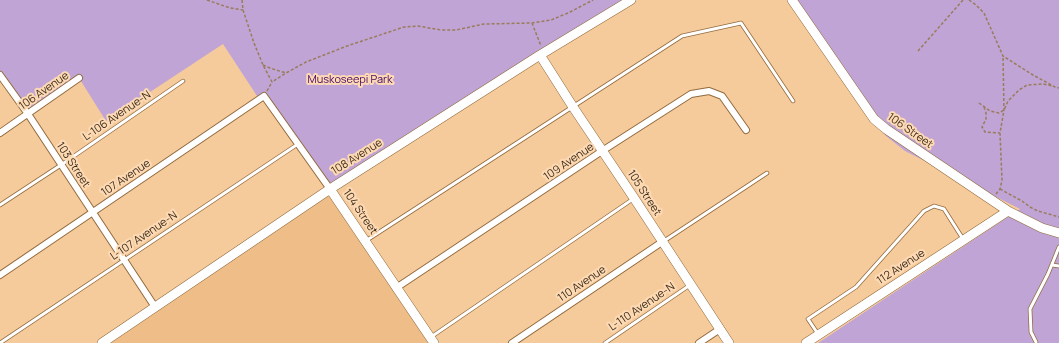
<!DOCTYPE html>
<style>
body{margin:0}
canvas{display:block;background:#f6cb9c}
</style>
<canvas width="1059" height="343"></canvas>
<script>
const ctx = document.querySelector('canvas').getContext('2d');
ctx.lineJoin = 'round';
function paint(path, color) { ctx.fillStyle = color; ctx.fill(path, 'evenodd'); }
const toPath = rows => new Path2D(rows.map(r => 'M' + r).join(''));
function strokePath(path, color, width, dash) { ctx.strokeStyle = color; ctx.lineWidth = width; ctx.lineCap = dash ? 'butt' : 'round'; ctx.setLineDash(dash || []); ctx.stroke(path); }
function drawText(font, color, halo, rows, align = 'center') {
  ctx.font = font + ' Manrope,sans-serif'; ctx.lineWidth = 4; ctx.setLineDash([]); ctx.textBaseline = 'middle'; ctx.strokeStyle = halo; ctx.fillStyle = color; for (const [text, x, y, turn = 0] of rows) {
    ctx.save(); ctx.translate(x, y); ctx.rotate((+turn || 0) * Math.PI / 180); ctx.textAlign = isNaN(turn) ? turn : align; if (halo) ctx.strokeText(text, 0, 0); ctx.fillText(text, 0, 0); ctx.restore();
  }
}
paint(toPath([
 [330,189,434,343,102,343]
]), '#eebd88');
paint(toPath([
 [0,0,628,0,329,191,264,97,259,99,223,44,106,121,79,78,28,114,0,75],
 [792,0,1059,0,1059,343,818,343,1020,209,905,151,886,136,834,68]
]), '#bfa4d5');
const lane = toPath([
 [0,205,61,165,183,81],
 [367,240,682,36,741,23,793,101],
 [664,241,767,173],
 [1052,265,1059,266],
 [818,334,808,319,856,287,924,211,934,206,944,209,963,239],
 [431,337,633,199],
 [1036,342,1031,332,1030,309,1048,274,1059,247],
 [0,343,298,144],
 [605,343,690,285]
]);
const street = toPath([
 [0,75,28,114,155,307],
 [0,133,79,78],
 [0,275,264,96,330,189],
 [396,288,602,151,691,94,709,91,722,96,746,130],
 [512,343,662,242],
 [699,343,720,329]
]);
const secondary = toPath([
 [792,0,874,119,886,129,1008,211,1042,228,1059,233],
 [540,55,573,107,634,198,729,343],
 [330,189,434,343],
 [102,343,330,189,540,55,631,0],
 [806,343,1008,211]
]);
strokePath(lane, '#926b3e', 4.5);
strokePath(street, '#926b3e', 8);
strokePath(secondary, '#926b3e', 10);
strokePath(toPath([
 [207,0,230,8,243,10],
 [242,0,243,10,254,43,263,65,272,82,286,73,306,62,347,46,404,27,418,26,441,30,456,30,484,24,532,23,551,20,568,13,593,0],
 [969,0,976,5,984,13,1003,56,1033,75,1055,87,1059,88],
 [532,23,541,46],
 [918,51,963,0],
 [263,65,270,68,286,73],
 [267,91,272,82],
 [979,103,990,111,999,113,1004,110,1008,101,1019,90,1027,85,1043,84,1053,86],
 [984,107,986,113,986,119,982,127,985,132,1000,133],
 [1000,189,1022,201,1030,207,1038,211,1059,217],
 [996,194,1000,189,1002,180,1000,133,1004,110,1003,56]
]), '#9a7c5b', 1.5, [3, 2]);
strokePath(lane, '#fff', 3);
strokePath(street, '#fff', 6);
strokePath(secondary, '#fff', 9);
drawText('11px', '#440565', '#fddab4', [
 ["Muskoseepi Park",350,80]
]);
drawText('11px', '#3e2d1a', '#fddab4', [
 ["106 Avenue",44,91,-35],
 ["L-106 Avenue-N",117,116,-34],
 ["106 Street",910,131,35],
 ["108 Avenue",357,157,-32],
 ["109 Avenue",569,162,-34],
 ["103 Street",73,165,57],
 ["107 Avenue",126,178,-34],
 ["105 Street",644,193,57],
 ["104 Street",360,212,56],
 ["L-107 Avenue-N",144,236,-34],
 ["112 Avenue",901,267,-33],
 ["110 Avenue",582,284,-34],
 ["L-110 Avenue-N",642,307,-34]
]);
</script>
